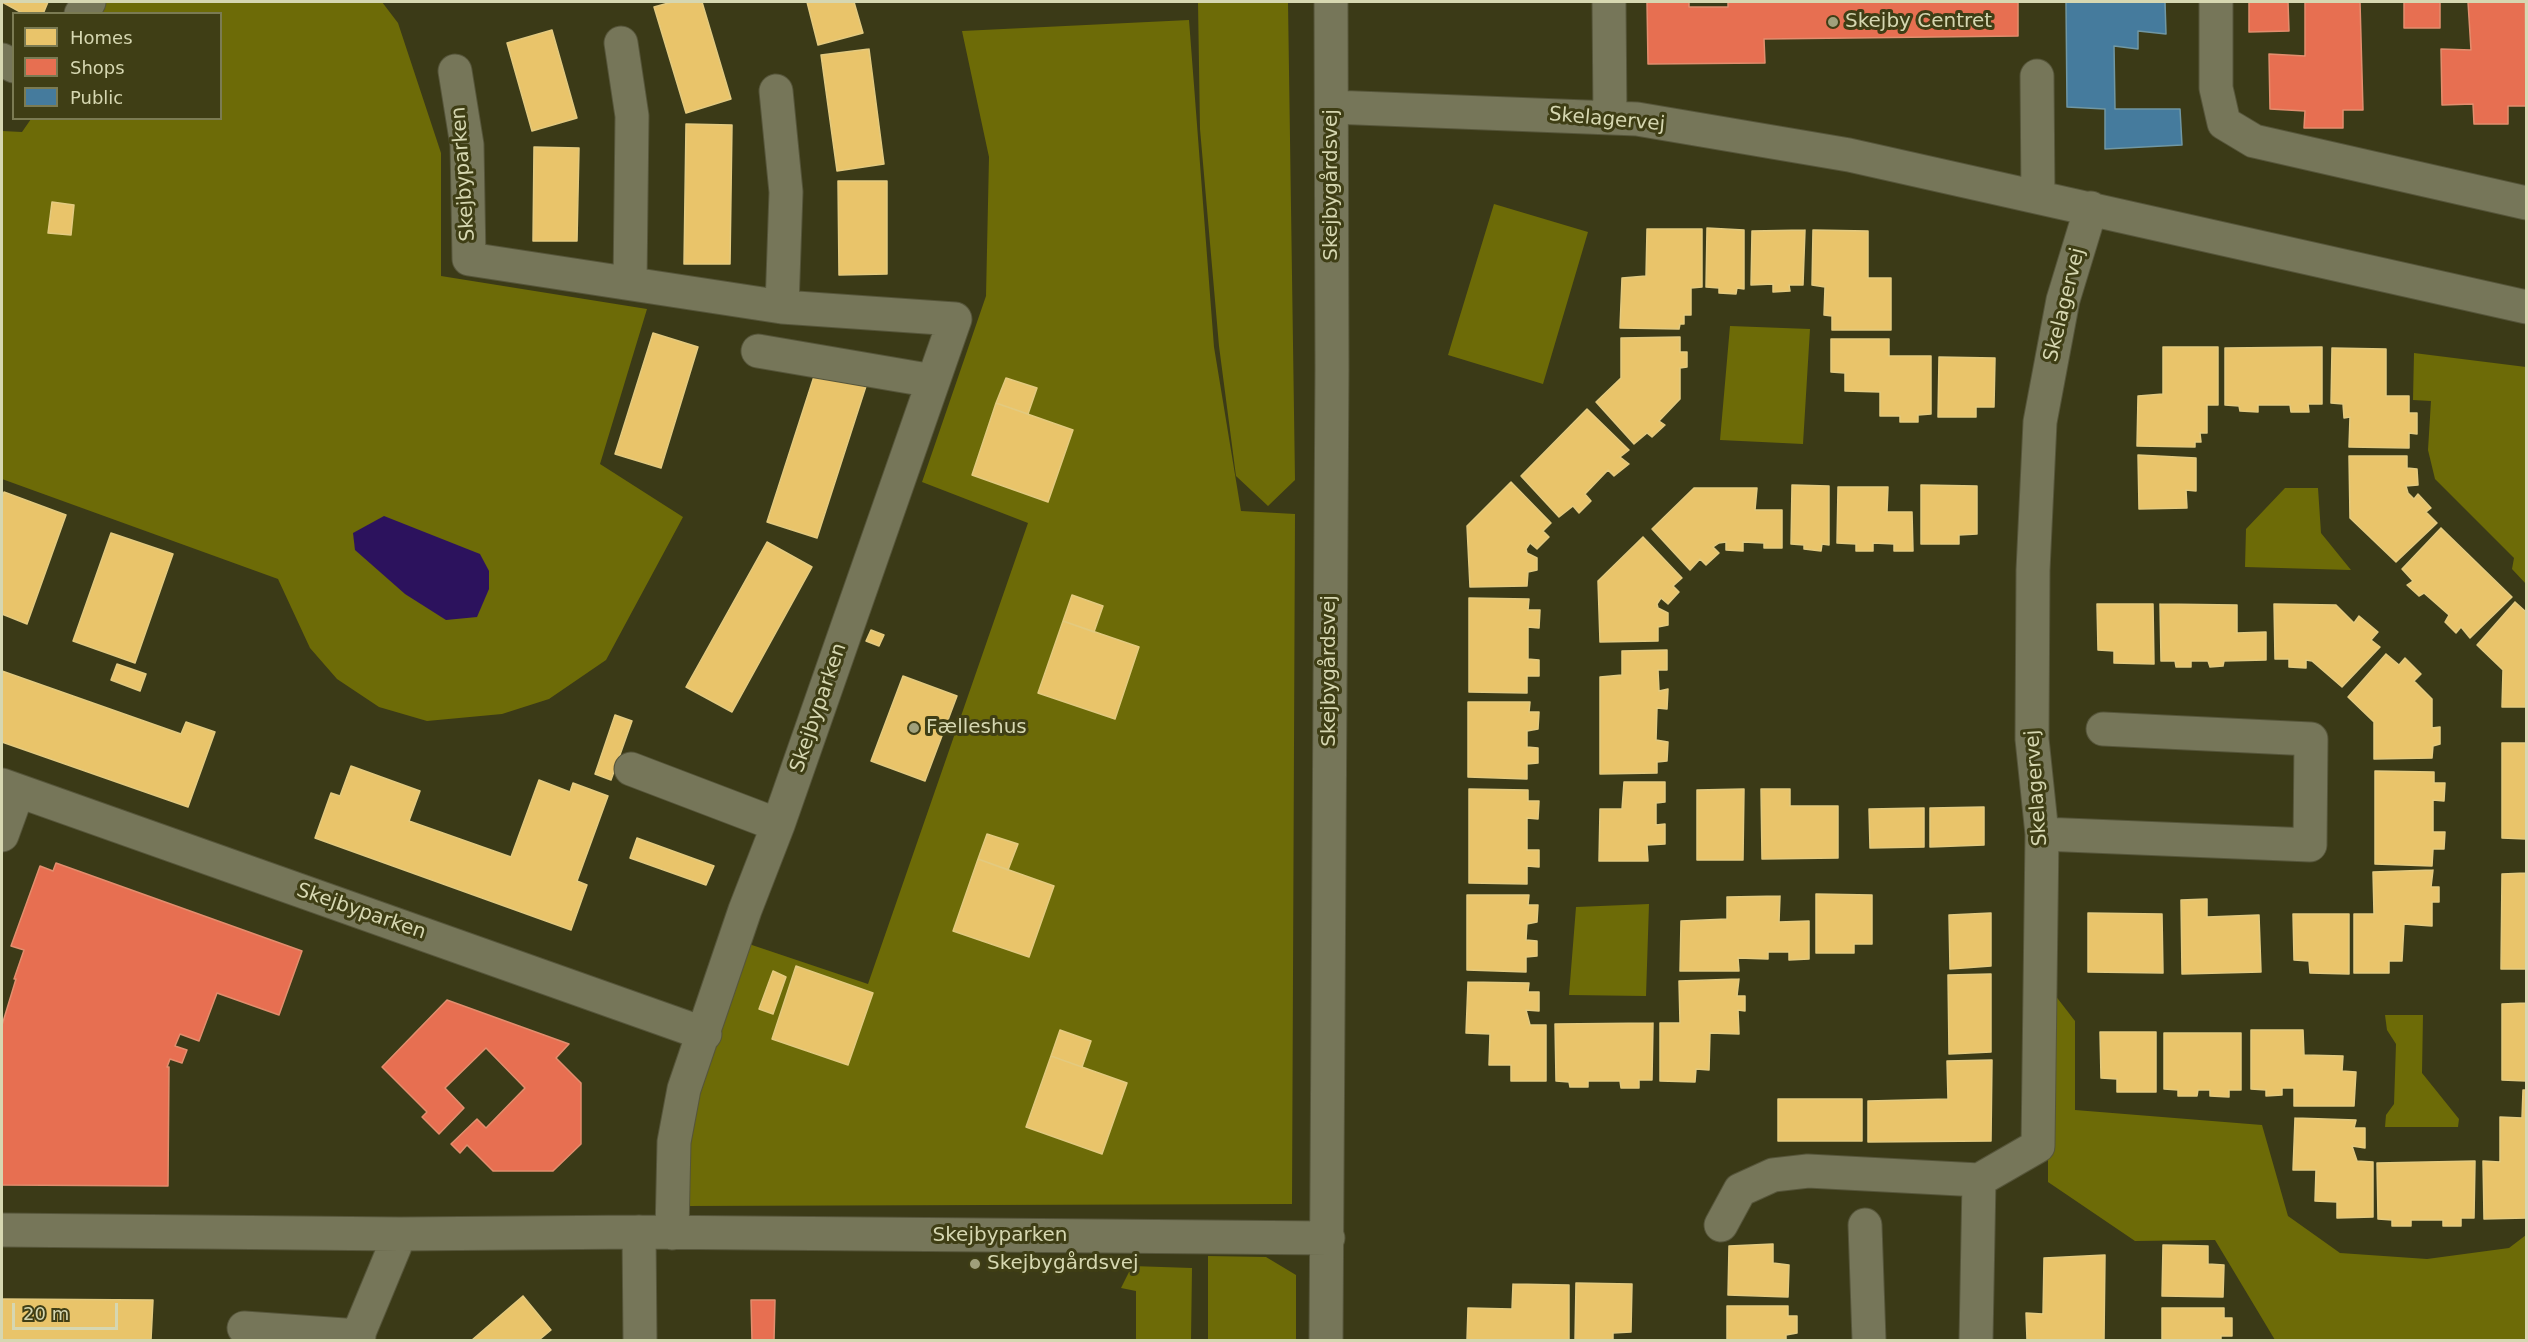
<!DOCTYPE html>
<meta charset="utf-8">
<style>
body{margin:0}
#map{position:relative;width:2528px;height:1342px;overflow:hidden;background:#3b3a17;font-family:"DejaVu Sans",sans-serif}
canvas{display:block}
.frame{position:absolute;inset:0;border:3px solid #d6d7b1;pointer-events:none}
.legend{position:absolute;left:12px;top:12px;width:210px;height:108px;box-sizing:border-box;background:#3f3e15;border:2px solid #7b7b53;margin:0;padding:8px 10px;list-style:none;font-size:18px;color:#d6d7b1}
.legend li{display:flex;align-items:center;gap:12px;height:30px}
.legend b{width:30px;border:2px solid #7b7b53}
.scale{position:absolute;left:12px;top:1303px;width:106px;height:27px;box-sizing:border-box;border:3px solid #d6d7b1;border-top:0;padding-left:8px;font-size:18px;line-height:21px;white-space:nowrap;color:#d6d7b1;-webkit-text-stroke:4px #3f3e15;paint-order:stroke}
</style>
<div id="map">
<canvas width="2528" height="1342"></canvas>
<div class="frame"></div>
<ul class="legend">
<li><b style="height:16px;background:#e9c46a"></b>Homes</li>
<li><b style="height:16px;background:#e76f51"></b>Shops</li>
<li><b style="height:16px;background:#457b9d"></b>Public</li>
</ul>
<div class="scale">20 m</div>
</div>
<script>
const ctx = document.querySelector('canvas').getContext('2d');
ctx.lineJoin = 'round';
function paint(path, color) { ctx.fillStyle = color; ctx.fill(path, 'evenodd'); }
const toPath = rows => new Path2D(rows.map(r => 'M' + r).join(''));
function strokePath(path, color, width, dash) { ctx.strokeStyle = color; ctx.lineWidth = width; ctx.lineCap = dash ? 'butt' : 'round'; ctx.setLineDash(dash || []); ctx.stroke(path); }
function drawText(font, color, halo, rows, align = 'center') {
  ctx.font = font + ' "DejaVu Sans",sans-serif'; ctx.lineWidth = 6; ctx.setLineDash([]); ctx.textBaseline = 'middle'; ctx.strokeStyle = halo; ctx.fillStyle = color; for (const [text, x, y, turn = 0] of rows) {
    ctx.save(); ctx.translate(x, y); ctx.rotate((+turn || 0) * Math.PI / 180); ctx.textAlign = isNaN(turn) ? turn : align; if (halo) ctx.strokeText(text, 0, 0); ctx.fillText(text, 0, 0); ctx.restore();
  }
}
paint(toPath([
 [103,2,382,2,398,23,441,153,441,276,647,309,600,464,683,517,606,660,549,699,502,714,427,721,379,707,337,679,310,648,278,579,2,479,2,131,22,132,31,119,220,118,220,14,95,13],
 [1198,2,1288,2,1295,480,1268,506,1236,476,1219,346,1200,129],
 [1189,20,1214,347,1241,511,1295,514,1292,1204,683,1206,684,1149,743,942,868,984,1028,523,922,482,986,296,989,157,962,31],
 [1494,204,1588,232,1543,384,1448,355],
 [1730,326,1810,329,1803,444,1720,440],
 [2414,353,2526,367,2526,584,2512,569,2514,558,2435,479,2428,450,2431,401,2413,400],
 [2285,488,2318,488,2321,533,2351,570,2245,567,2246,529],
 [1649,904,1646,996,1569,995,1576,907],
 [2048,986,2075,1021,2075,1110,2262,1125,2288,1216,2340,1253,2427,1259,2509,1248,2526,1235,2526,1340,2275,1340,2215,1240,2135,1241,2048,1182],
 [2385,1015,2423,1015,2422,1073,2459,1119,2458,1127,2385,1127,2386,1115,2394,1104,2396,1044,2387,1030],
 [1208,1256,1266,1257,1296,1275,1296,1340,1208,1340],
 [1132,1266,1192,1268,1191,1340,1136,1340,1136,1291,1121,1288]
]), '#6d6b07');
paint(toPath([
 [384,516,480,554,489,571,489,589,477,617,446,620,405,594,355,550,353,533]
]), '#2c125d');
const homes = toPath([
 [2,2,48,2,43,14,24,14,2,2],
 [672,2,702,2,731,99,686,113,654,7,672,2],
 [807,2,854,2,863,33,818,45,807,2],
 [552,30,577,118,532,131,507,43,552,30],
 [869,49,884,164,837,171,821,55,869,49],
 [686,124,732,125,730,264,684,264,686,124],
 [534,147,579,148,577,241,533,241,534,147],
 [838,181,887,181,887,274,839,275,838,181],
 [52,202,74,205,71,235,48,233,52,202],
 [1707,228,1744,230,1744,289,1737,288,1736,294,1719,293,1719,288,1706,287,1707,228],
 [1647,229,1702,229,1702,287,1691,288,1691,315,1684,315,1684,324,1680,324,1679,329,1620,328,1622,278,1646,276,1647,229],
 [1805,230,1803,285,1789,285,1790,291,1773,292,1773,284,1751,285,1752,231,1805,230],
 [1813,230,1868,231,1868,278,1891,278,1891,330,1832,330,1832,316,1824,315,1825,287,1812,285,1813,230],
 [653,333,698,347,661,468,615,454,653,333],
 [1680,337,1680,352,1687,352,1687,367,1680,368,1680,399,1659,421,1665,425,1652,437,1647,433,1634,444,1596,402,1621,378,1621,338,1680,337],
 [1831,339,1889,339,1889,356,1931,356,1931,414,1918,415,1918,422,1900,422,1900,416,1880,416,1880,392,1845,391,1845,373,1831,372,1831,339],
 [2163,347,2218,347,2218,405,2207,405,2207,433,2200,433,2201,442,2195,442,2195,447,2137,446,2138,396,2163,394,2163,347],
 [2322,347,2322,404,2308,404,2309,412,2291,412,2290,405,2258,405,2258,412,2240,411,2239,406,2225,405,2225,348,2322,347],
 [2332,348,2386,349,2386,396,2409,396,2409,413,2417,413,2417,434,2409,433,2409,448,2349,447,2350,417,2344,418,2343,404,2331,403,2332,348],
 [1939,357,1995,358,1994,407,1976,407,1976,417,1938,417,1939,357],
 [817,367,867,383,817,538,767,522,817,367],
 [1006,378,1037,388,1028,414,996,403,1006,378],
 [996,403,1073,430,1048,502,972,475,996,403],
 [1587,409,1629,450,1620,457,1629,464,1614,476,1608,470,1585,494,1591,501,1579,513,1573,506,1559,517,1521,476,1587,409],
 [2138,455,2196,458,2196,491,2186,490,2187,508,2139,509,2138,455],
 [2349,456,2407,456,2407,468,2417,469,2418,485,2406,486,2408,493,2414,499,2418,494,2431,508,2426,512,2437,523,2396,562,2350,518,2349,456],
 [1511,482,1551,523,1543,531,1549,537,1537,549,1530,543,1526,549,1527,553,1537,558,1537,570,1528,572,1527,586,1470,587,1467,526,1511,482],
 [1792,485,1829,486,1829,545,1822,544,1821,551,1804,549,1804,545,1791,544,1792,485],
 [1921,485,1977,486,1977,534,1959,535,1959,544,1921,544,1921,485],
 [1838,487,1888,487,1887,512,1912,512,1913,551,1894,551,1894,544,1873,543,1873,551,1856,551,1856,544,1837,543,1838,487],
 [1694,488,1757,488,1755,510,1782,510,1782,548,1764,548,1764,543,1743,542,1743,551,1726,550,1726,542,1719,543,1713,547,1719,553,1706,565,1700,559,1690,570,1652,529,1694,488],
 [4,492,66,515,27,624,2,614,2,498,4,492],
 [2441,528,2512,597,2470,638,2461,627,2456,633,2445,622,2449,615,2424,593,2419,596,2407,585,2413,581,2402,569,2441,528],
 [111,533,173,554,135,663,73,641,111,533],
 [1643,537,1682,578,1673,586,1679,592,1668,604,1661,598,1657,604,1658,608,1668,613,1668,625,1658,627,1658,641,1600,642,1598,581,1643,537],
 [767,542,812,567,732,712,686,687,767,542],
 [1072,595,1103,606,1094,632,1063,621,1072,595],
 [1469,598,1529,599,1528,610,1540,610,1539,628,1528,627,1528,659,1539,660,1539,676,1527,676,1527,693,1469,692,1469,598],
 [2515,602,2526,612,2526,707,2502,707,2503,670,2477,645,2515,602],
 [2097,604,2153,604,2154,664,2114,663,2114,651,2098,650,2097,604],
 [2160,604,2237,605,2237,633,2266,632,2266,660,2224,661,2223,666,2210,667,2208,661,2191,661,2191,667,2176,667,2175,661,2161,661,2160,604],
 [2274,604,2336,605,2354,623,2359,616,2378,632,2371,640,2380,647,2342,687,2312,661,2306,660,2306,668,2289,667,2289,659,2275,659,2274,604],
 [1063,621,1139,647,1115,719,1038,693,1063,621],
 [871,630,884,635,879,646,866,641,871,630],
 [1667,650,1667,670,1658,670,1659,691,1668,689,1667,709,1657,708,1656,740,1668,742,1667,761,1657,762,1657,773,1600,774,1600,677,1622,675,1622,651,1667,650],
 [2386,654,2399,665,2405,658,2421,674,2414,681,2432,699,2432,728,2440,727,2440,744,2433,746,2432,758,2374,759,2374,722,2348,697,2386,654],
 [117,664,146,674,140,691,111,680,117,664],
 [2,671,181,734,186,722,215,732,188,807,2,742,2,671],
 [903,676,957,696,925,781,871,761,903,676],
 [1468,702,1530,702,1529,712,1539,712,1538,729,1527,731,1527,747,1538,748,1538,763,1527,764,1527,779,1468,777,1468,702],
 [615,715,632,721,611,780,595,774,615,715],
 [2502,743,2526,743,2526,839,2502,838,2502,743],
 [351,766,420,791,409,821,511,857,539,780,570,792,573,783,608,796,577,881,587,885,571,930,315,838,331,793,340,796,351,766],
 [2375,771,2434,772,2434,783,2445,783,2444,801,2433,800,2433,832,2445,832,2444,849,2433,849,2432,866,2375,864,2375,771],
 [1624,782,1665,782,1665,802,1656,803,1656,825,1665,824,1665,844,1647,845,1648,861,1599,861,1600,809,1622,809,1624,782],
 [1469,789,1528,790,1528,801,1539,801,1538,819,1527,818,1527,850,1539,850,1539,867,1527,866,1527,884,1469,883,1469,789],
 [1744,789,1743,860,1697,860,1697,790,1744,789],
 [1761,789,1790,789,1790,806,1838,806,1838,858,1762,859,1761,789],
 [1984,807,1984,845,1930,847,1930,808,1984,807],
 [1924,808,1924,847,1870,848,1869,809,1924,808],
 [987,834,1018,844,1008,870,978,859,987,834],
 [637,838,714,866,706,885,630,858,637,838],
 [2526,847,2526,969,2501,969,2502,874,2526,873,2526,847],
 [978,859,1054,886,1029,957,953,931,978,859],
 [2433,870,2431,887,2439,887,2439,902,2432,902,2432,926,2404,924,2402,961,2389,961,2389,973,2354,973,2354,914,2374,914,2373,872,2433,870],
 [1816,894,1872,895,1872,944,1854,944,1854,953,1816,953,1816,894],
 [1467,895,1529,895,1528,905,1538,905,1537,922,1527,924,1526,940,1537,941,1537,956,1526,957,1526,972,1467,970,1467,895],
 [1780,896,1779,922,1809,921,1809,959,1789,960,1789,952,1768,952,1768,959,1738,958,1739,971,1680,971,1681,921,1727,919,1727,897,1780,896],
 [2207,899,2207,917,2259,915,2261,972,2182,974,2181,900,2207,899],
 [1991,913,1991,966,1950,969,1949,915,1991,913],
 [2088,913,2162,914,2163,973,2088,972,2088,913],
 [2293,914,2349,914,2349,974,2310,973,2309,961,2294,960,2293,914],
 [796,966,873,993,848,1065,772,1039,796,966],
 [773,971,786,977,773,1014,759,1009,773,971],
 [1991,974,1991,1052,1949,1054,1948,975,1991,974],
 [2526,977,2526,1081,2502,1080,2502,1004,2526,1003,2526,977],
 [1739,979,1737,996,1745,996,1745,1011,1738,1010,1739,1034,1710,1033,1709,1070,1696,1069,1695,1082,1660,1081,1660,1023,1680,1023,1679,981,1739,979],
 [1468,982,1529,983,1528,992,1539,992,1539,1011,1526,1010,1530,1025,1546,1025,1546,1081,1511,1081,1511,1065,1489,1065,1490,1034,1466,1033,1468,982],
 [1653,1023,1652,1080,1639,1080,1639,1088,1621,1088,1620,1081,1588,1081,1588,1087,1570,1087,1569,1082,1556,1081,1555,1024,1653,1023],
 [1060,1030,1091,1041,1082,1067,1051,1056,1060,1030],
 [2251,1030,2303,1030,2304,1055,2343,1056,2342,1071,2356,1072,2354,1106,2294,1106,2294,1088,2282,1088,2282,1095,2266,1096,2266,1090,2251,1089,2251,1030],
 [2100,1032,2156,1032,2156,1092,2117,1092,2117,1079,2101,1078,2100,1032],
 [2164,1033,2241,1033,2241,1090,2229,1090,2229,1097,2210,1096,2210,1090,2198,1090,2197,1096,2178,1096,2178,1090,2164,1089,2164,1033],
 [1051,1056,1127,1083,1102,1154,1026,1127,1051,1056],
 [1992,1060,1991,1141,1868,1142,1868,1101,1948,1099,1947,1061,1992,1060],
 [2523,1090,2526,1090,2526,1218,2484,1219,2483,1161,2500,1162,2500,1117,2522,1118,2523,1090],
 [1778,1099,1862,1099,1862,1141,1778,1141,1778,1099],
 [2295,1118,2356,1120,2354,1128,2365,1128,2365,1148,2352,1146,2357,1161,2373,1162,2373,1217,2337,1218,2337,1202,2315,1201,2316,1170,2293,1170,2295,1118],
 [2475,1161,2474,1218,2461,1218,2461,1226,2443,1226,2443,1220,2411,1220,2411,1226,2392,1226,2392,1220,2378,1219,2377,1163,2475,1161],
 [1773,1244,1773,1263,1789,1265,1788,1297,1728,1295,1729,1246,1773,1244],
 [2163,1245,2208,1246,2208,1264,2224,1265,2223,1297,2162,1296,2163,1245],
 [2105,1255,2104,1340,2027,1340,2026,1313,2043,1314,2044,1258,2105,1255],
 [1576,1283,1632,1284,1631,1332,1613,1333,1613,1340,1575,1340,1576,1283],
 [1513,1284,1569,1285,1569,1340,1467,1340,1468,1308,1512,1309,1513,1284],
 [523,1296,551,1330,539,1340,472,1340,523,1296],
 [2,1299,153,1300,151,1340,2,1340,2,1299],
 [1727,1306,1788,1306,1788,1316,1797,1316,1797,1333,1786,1335,1786,1340,1727,1340,1727,1306],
 [2162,1308,2224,1308,2224,1318,2232,1318,2232,1336,2221,1336,2221,1340,2162,1340,2162,1308]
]);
paint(homes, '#e9c46a');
strokePath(homes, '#e3ca7f', 1.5);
const shops = toPath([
 [1647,2,1689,2,1689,7,1728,7,1728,2,2018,2,2018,36,1764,39,1765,63,1648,64,1647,2],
 [2249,2,2288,2,2289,31,2249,32,2249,2],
 [2305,2,2360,2,2363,110,2343,110,2343,128,2304,128,2305,111,2270,109,2269,54,2305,56,2305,2],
 [2404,2,2440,2,2440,28,2404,28,2404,2],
 [2468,2,2525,2,2526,106,2508,106,2508,124,2474,124,2473,104,2442,105,2441,49,2471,50,2468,2],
 [56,863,302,951,279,1015,217,993,199,1041,180,1034,175,1046,187,1050,182,1063,170,1059,167,1067,169,1067,168,1186,2,1185,2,1025,16,979,14,979,24,950,11,946,40,866,53,871,56,863],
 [447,1000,569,1044,556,1058,581,1083,581,1144,553,1171,493,1171,467,1145,460,1153,451,1144,477,1119,486,1128,525,1088,486,1048,445,1088,464,1108,439,1134,422,1117,427,1112,382,1067,447,1000],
 [751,1300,775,1300,774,1340,752,1340,751,1300]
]);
paint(shops, '#e76f51');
strokePath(shops, '#e28e6e', 1.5);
const public = toPath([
 [2066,2,2165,2,2166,34,2138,31,2138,49,2114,46,2115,109,2180,109,2182,145,2105,149,2105,109,2067,107,2066,2]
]);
paint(public, '#457b9d');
strokePath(public, '#7097a3', 1.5);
const minor = toPath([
 [1609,2,1610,118],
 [2216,2,2216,88,2224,123,2254,141,2526,203],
 [81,14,89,2],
 [621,43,632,116,630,283],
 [2,60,14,66],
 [455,71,467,145,469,259,782,307,955,319,778,825,745,910,684,1089,674,1142,672,1233],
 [2037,76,2038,196],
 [776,91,786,192,782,307],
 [1332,107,1637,119,1849,155,2526,307],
 [758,351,933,381],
 [631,769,778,825],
 [2,785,705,1034],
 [2042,834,2310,845,2311,739,2103,729],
 [2,835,18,791],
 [1979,1180,2038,1146,2042,834,2032,739,2033,570,2040,422,2063,300,2091,208],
 [1721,1225,1740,1190,1773,1175,1808,1171,1979,1180],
 [1865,1225,1869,1340],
 [2,1230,400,1234,639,1232,1328,1238],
 [639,1232,640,1340],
 [244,1328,359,1336],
 [356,1340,400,1234],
 [1326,1340,1332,367,1331,2],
 [1976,1340,1979,1180]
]);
strokePath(minor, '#56553a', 35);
strokePath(minor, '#767659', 33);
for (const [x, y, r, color] of [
 [1833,22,6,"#a0a07b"],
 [914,728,6,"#a0a07b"],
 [975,1264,6,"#a0a07b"]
]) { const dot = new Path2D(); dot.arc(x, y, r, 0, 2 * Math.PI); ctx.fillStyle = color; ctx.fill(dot); strokePath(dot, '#3f3e15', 2); }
drawText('20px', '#d6d7b1', '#3f3e15', [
 ["Skejby Centret",1845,22],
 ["Fælleshus",926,728],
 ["Skejbygårdsvej",987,1264]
], 'left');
drawText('20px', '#d6d7b1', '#3f3e15', [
 ["Skelagervej",1607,120,5],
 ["Skejbyparken",464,174,-94],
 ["Skejbygårdsvej",1332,185,-90],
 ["Skelagervej",2065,305,-76],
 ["Skejbygårdsvej",1330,671,-90],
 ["Skejbyparken",819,708,-71],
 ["Skelagervej",2037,788,-94],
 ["Skejbyparken",361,912,19],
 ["Skejbyparken",1000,1236]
]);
</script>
